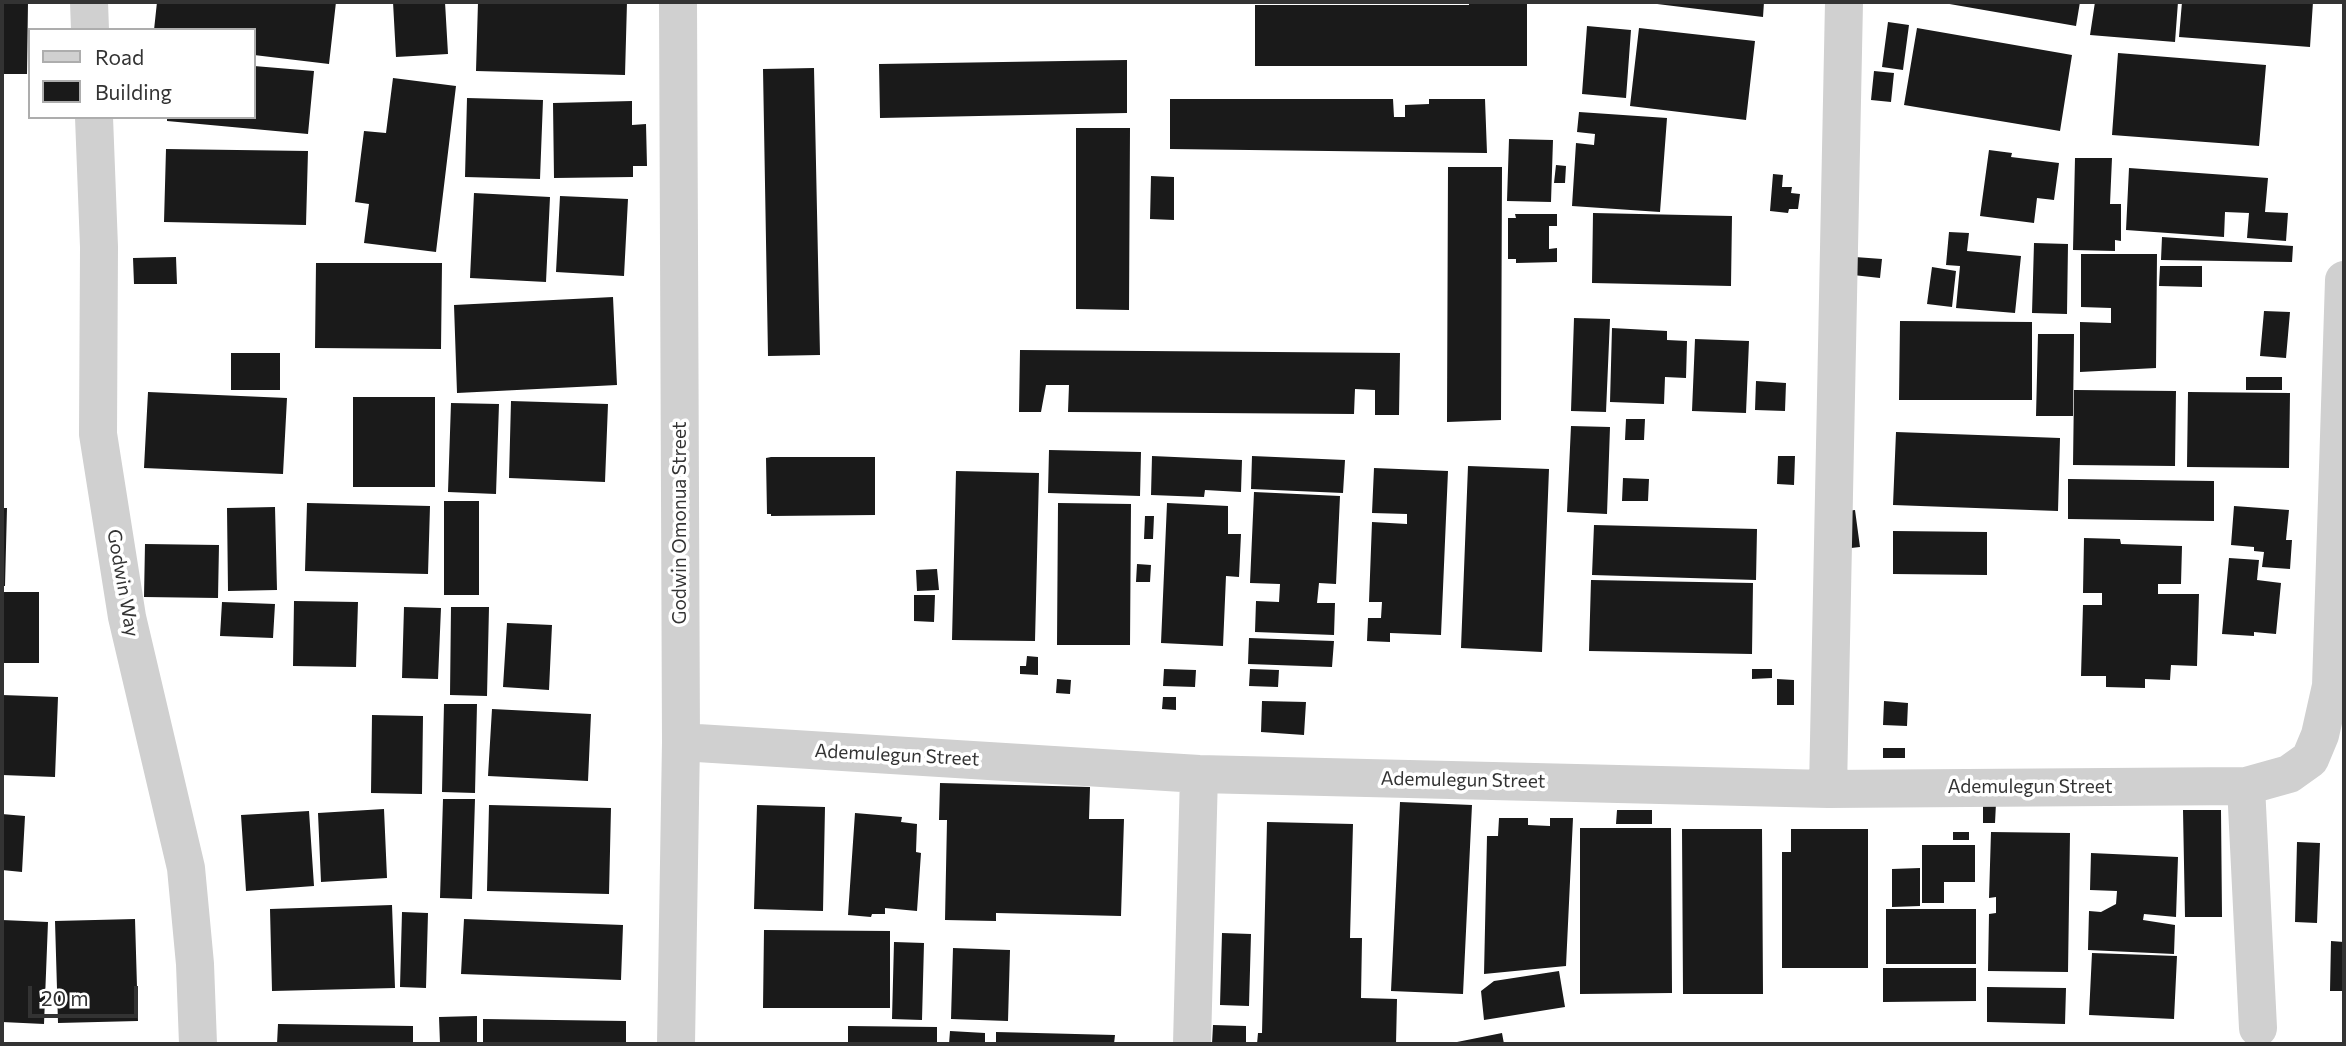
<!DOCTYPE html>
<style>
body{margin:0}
#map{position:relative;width:2346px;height:1046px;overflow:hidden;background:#fff;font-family:Commissioner,sans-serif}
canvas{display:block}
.frame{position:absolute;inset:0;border:4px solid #333;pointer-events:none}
.legend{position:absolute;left:28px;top:28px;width:228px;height:91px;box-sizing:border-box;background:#fff;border:2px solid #adadad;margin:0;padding:9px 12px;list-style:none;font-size:21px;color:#333}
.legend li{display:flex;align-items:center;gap:14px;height:35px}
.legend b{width:35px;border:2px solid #adadad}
.scale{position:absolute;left:28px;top:986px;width:110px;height:32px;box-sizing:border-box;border:4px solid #333;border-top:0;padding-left:9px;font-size:21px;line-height:24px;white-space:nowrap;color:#333;-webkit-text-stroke:5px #fff;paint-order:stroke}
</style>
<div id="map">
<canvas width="2346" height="1046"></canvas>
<div class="frame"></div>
<ul class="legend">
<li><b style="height:9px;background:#d0d0d0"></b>Road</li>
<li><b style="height:19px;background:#1a1a1a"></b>Building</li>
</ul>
<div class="scale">20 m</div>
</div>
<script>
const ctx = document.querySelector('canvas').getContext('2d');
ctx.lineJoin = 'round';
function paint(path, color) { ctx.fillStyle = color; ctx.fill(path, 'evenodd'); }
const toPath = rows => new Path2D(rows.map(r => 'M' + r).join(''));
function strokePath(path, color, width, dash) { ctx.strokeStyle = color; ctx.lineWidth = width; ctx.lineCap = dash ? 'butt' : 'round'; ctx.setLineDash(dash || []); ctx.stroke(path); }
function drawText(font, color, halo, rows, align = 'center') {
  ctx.font = font + ' Commissioner,sans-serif'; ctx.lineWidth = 7; ctx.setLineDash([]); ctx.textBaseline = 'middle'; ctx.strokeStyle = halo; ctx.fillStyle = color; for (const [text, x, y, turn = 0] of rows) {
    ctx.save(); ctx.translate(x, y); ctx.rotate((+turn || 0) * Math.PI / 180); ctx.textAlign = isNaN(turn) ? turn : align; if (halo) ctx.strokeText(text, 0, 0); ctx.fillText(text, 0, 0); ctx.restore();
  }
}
paint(toPath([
 [2,2,28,2,27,74,2,74],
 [157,2,336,2,329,64,254,55,254,30,154,30],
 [393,2,445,2,448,54,396,57],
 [478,2,627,2,625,75,476,71],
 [1469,2,1527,2,1527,66,1255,66,1255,5,1469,5],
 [1650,2,1764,2,1763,17,1649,3],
 [1938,2,2080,2,2076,26],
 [2095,2,2178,2,2175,42,2090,35],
 [2182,2,2313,2,2310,47,2179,37],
 [1888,22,1909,25,1903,70,1882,67],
 [1587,26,1631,30,1626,98,1582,94],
 [1639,28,1755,41,1746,120,1630,106],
 [1917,28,2072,55,2060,131,1904,105],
 [2118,53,2266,65,2259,146,2112,135],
 [1127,60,1127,113,880,118,879,64],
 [254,66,314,71,308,134,167,121,167,117,254,117],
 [814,68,820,355,768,356,763,69],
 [1874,71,1894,73,1891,102,1871,100],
 [393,78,456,86,436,252,364,243,369,204,355,202,364,131,386,133],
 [467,98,543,100,540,179,465,177],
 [1170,99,1393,99,1394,117,1405,117,1405,105,1429,104,1429,99,1485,99,1487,153,1170,149],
 [632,101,632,125,646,124,647,166,633,166,633,177,554,178,553,103],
 [1579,112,1667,118,1660,212,1572,206,1576,143,1594,145,1595,134,1577,132],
 [1076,128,1130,128,1129,310,1076,309],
 [1509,139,1553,140,1551,202,1507,201],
 [166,149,308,151,306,225,164,222],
 [1989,150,2012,153,2011,157,2059,163,2054,200,2037,198,2034,223,1980,216],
 [2075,158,2112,158,2110,204,2121,204,2121,241,2115,240,2115,251,2073,250],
 [1556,165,1566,166,1565,183,1554,183],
 [1448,167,1502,167,1501,420,1447,422],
 [2129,168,2268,178,2265,212,2288,213,2286,241,2247,238,2249,213,2225,212,2224,237,2126,230],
 [1773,174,1783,175,1782,187,1792,187,1791,193,1800,194,1798,209,1789,209,1788,213,1770,211],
 [1151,176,1174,177,1174,220,1150,219],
 [474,193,550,197,546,282,470,278],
 [560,196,628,199,624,276,556,272],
 [1593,213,1732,216,1731,286,1592,283],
 [1515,214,1557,214,1557,226,1549,226,1549,249,1557,248,1557,262,1516,263,1516,259,1508,259,1508,218,1516,218],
 [1949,232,1969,233,1967,251,2021,256,2015,313,1956,308,1960,266,1946,265],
 [2162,237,2293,246,2292,262,2161,260],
 [2034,243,2068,244,2067,314,2032,313],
 [2081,254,2157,254,2156,368,2080,372,2080,322,2111,323,2111,308,2081,307],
 [176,257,177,284,134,284,133,258],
 [1855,257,1882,259,1880,278,1853,275],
 [316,263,442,263,441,349,315,348],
 [2160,266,2202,266,2202,287,2159,286],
 [1932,267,1956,271,1952,307,1927,304],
 [613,297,617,385,457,393,454,305],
 [2264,311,2290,312,2286,358,2260,356],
 [1574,318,1610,319,1606,412,1571,411],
 [1900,321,2032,322,2032,400,1899,400],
 [1612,328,1667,331,1667,340,1687,341,1686,378,1665,377,1664,404,1610,402],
 [2038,334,2074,334,2073,416,2036,416],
 [1695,339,1749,341,1746,413,1692,411],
 [1020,350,1400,353,1399,415,1375,415,1375,390,1355,389,1354,414,1068,412,1069,385,1046,385,1041,412,1019,412],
 [231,353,280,353,280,390,231,390],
 [2246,377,2282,377,2282,390,2246,390],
 [1756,381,1786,383,1785,411,1755,410],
 [2074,390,2176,391,2175,466,2073,465],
 [148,392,287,398,283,474,144,468],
 [2188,392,2290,393,2289,468,2187,467],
 [353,397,435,397,435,487,353,487],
 [511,401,608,404,605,482,509,478],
 [451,403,499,404,496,494,448,492],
 [1626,419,1645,419,1644,440,1625,440],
 [1571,426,1610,427,1607,514,1567,512],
 [1896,432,2060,438,2058,511,1893,505],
 [1049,450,1141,452,1140,496,1048,493],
 [1152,456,1242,460,1241,492,1205,490,1204,497,1151,495],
 [1252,456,1345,460,1343,493,1251,489],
 [1778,456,1795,456,1794,485,1777,484],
 [771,457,875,457,875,515,771,516,771,514,767,514,766,458],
 [1468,466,1549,469,1542,652,1461,648],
 [1374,468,1448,471,1441,635,1390,633,1390,642,1367,641,1368,618,1381,618,1382,602,1369,602,1372,522,1407,524,1407,514,1372,513],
 [956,471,1039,473,1035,641,952,640],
 [1623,478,1649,479,1648,501,1622,501],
 [2068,479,2214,481,2214,521,2068,519],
 [1254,492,1340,496,1336,584,1319,583,1317,603,1335,603,1334,635,1255,632,1256,601,1279,602,1280,584,1250,583],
 [444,501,479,501,479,595,444,595],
 [307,503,430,506,428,574,305,571],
 [1058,503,1131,504,1130,645,1057,645],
 [1167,503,1228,506,1228,534,1241,534,1239,577,1226,576,1223,646,1161,643],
 [2234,506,2289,510,2286,540,2292,540,2290,569,2262,567,2264,552,2254,551,2254,547,2231,545],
 [275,507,277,590,228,591,227,508],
 [2,508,7,508,5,586,2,586],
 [1855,510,1860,547,1842,549,1838,512],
 [1145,516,1154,516,1153,539,1144,539],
 [1594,525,1757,529,1756,580,1592,575],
 [1893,531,1987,532,1987,575,1893,574],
 [2084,538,2120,539,2121,544,2182,546,2181,584,2158,584,2158,594,2199,594,2197,666,2171,665,2170,680,2145,679,2145,688,2106,687,2106,676,2081,676,2083,605,2102,605,2102,593,2083,593],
 [145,544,219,545,218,598,144,597],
 [2229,558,2259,560,2257,580,2281,583,2276,634,2254,632,2254,636,2222,634],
 [1137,564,1151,565,1150,582,1136,582],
 [937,569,939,590,917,591,916,570],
 [1591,580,1753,583,1752,654,1589,651],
 [2,592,39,592,39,663,2,663],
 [914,595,935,595,934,622,914,621],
 [294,601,358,602,356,667,293,666],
 [222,602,275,604,273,638,220,636],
 [404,607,441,608,438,679,402,678],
 [451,607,489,607,487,696,450,695],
 [507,623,552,625,549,690,503,687],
 [1249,638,1334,641,1332,667,1248,664],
 [1027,656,1038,657,1038,675,1020,674,1020,666,1026,666],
 [1164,669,1196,670,1195,687,1163,686],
 [1250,669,1279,670,1278,687,1249,686],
 [1752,669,1772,669,1772,678,1752,679],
 [1057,679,1071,680,1070,694,1056,693],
 [1777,679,1794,680,1794,705,1777,705],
 [2,695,58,697,55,777,2,775],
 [1163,697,1176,697,1176,710,1162,709],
 [1262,701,1306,702,1304,735,1261,732],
 [1884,701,1908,703,1907,726,1883,725],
 [444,704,477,704,475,793,442,792],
 [492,709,591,714,588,781,488,776],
 [372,715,423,716,422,794,371,793],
 [1883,748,1905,748,1905,758,1883,758],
 [940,783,1090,787,1089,819,1124,819,1121,916,996,913,996,921,945,920,947,820,939,820],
 [443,799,475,799,472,899,440,898],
 [1400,802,1472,805,1463,994,1391,991],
 [1983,803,1996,803,1995,823,1983,823],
 [489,805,611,808,609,894,487,891],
 [757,805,825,807,823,911,754,909],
 [384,809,387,878,321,882,318,813],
 [1617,810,1652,810,1652,824,1616,824],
 [2183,810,2221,810,2222,917,2185,917],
 [309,811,314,886,246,891,241,815],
 [855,813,902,817,901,822,917,824,916,852,921,853,917,911,885,908,885,914,872,914,871,917,848,915],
 [2,814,25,816,22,872,2,870],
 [1499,818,1528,818,1528,825,1550,826,1550,818,1573,818,1566,966,1484,974,1487,836,1498,836],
 [1267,822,1353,824,1350,938,1362,938,1361,998,1397,999,1396,1044,1257,1044,1258,1033,1262,1033],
 [1580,828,1671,828,1672,993,1580,994],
 [1682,829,1762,829,1763,994,1683,994],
 [1791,829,1868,829,1868,968,1782,968,1782,852,1791,852],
 [1953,832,1969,832,1969,840,1953,840],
 [1991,832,2070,833,2068,972,1988,971,1989,914,1996,913,1996,897,1989,898],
 [2297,842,2320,843,2317,923,2295,922],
 [1922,845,1975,845,1975,882,1944,882,1944,903,1922,903],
 [2091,853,2178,857,2176,917,2144,914,2143,920,2175,925,2174,954,2088,950,2089,911,2101,912,2116,904,2117,891,2090,890],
 [1920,868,1920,906,1892,907,1892,869],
 [392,905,395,988,272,991,270,909],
 [1886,909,1976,909,1976,964,1886,964],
 [402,912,428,913,426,988,400,987],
 [135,919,138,1021,58,1023,55,921],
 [464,919,623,925,621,980,461,974],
 [2,920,48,922,44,1024,2,1022],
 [764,930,890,931,890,1008,763,1008],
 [1222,933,1251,934,1249,1006,1220,1005],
 [2331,941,2344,942,2344,991,2330,991],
 [894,942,924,943,922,1020,892,1019],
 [953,948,1010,950,1008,1021,951,1019],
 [2092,953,2177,956,2174,1019,2089,1015],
 [1883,968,1976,968,1976,1001,1883,1002],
 [1559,971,1565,1007,1484,1020,1481,991,1494,981],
 [1987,987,2066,988,2065,1024,1987,1022],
 [477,1016,477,1044,440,1044,439,1017],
 [483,1019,626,1021,626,1044,483,1044],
 [278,1024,413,1026,413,1044,277,1044],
 [1213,1025,1246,1026,1246,1044,1212,1044],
 [848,1026,937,1027,937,1044,848,1044],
 [950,1031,985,1033,985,1044,949,1044],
 [996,1032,1115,1035,1114,1044,996,1044],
 [1502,1033,1504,1044,1457,1044,1457,1042]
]), '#1a1a1a');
strokePath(toPath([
 [89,2,90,30],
 [94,117,99,247,98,434,127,617,186,868,195,964,198,1044],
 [681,742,1199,774,1828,789,2246,786],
 [1828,789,1844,2],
 [2258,1028,2246,786,2289,774,2310,759,2320,735,2331,686,2344,280],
 [676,1044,681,742,678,2],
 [1192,1044,1199,774]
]), '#d0d0d0', 38);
drawText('19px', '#333', '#fff', [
 ["Godwin Omonua Street",680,523,-90],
 ["Godwin Way",123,583,80],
 ["Ademulegun Street",897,755,3],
 ["Ademulegun Street",1463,780,1],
 ["Ademulegun Street",2030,787]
]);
</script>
